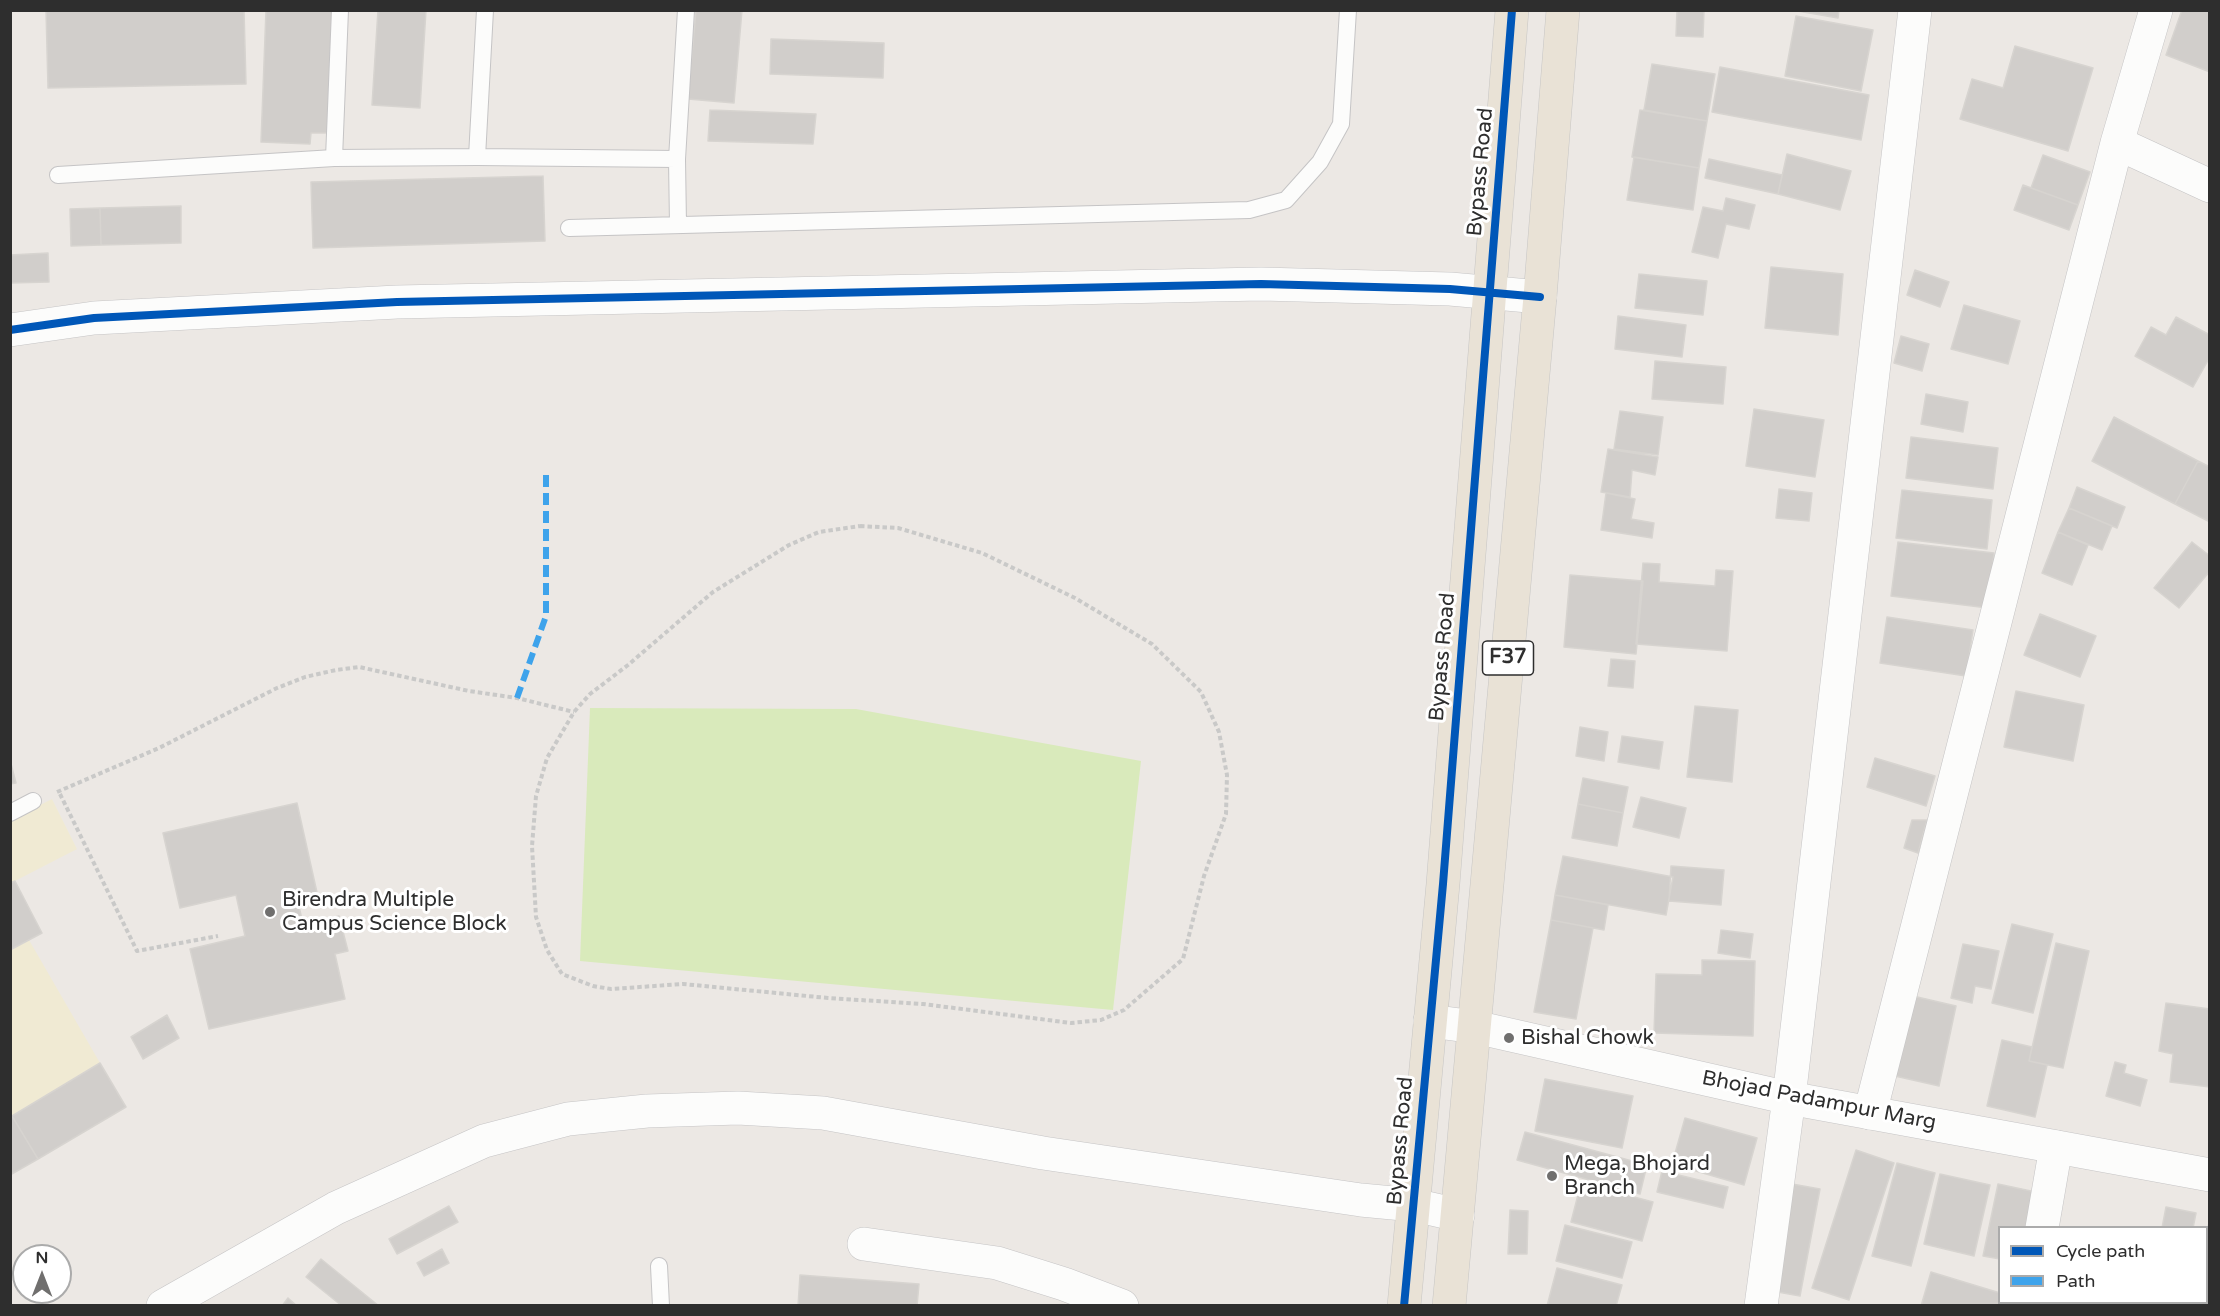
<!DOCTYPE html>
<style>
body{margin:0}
#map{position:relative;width:2220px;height:1316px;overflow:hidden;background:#ece8e4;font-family:"Varela Round",sans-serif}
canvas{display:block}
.frame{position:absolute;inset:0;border:12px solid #2e2e2e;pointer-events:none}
.legend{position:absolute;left:1998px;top:1226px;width:210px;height:78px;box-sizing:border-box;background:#fff;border:2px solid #ababab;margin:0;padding:8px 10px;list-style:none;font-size:18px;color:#2e2e2e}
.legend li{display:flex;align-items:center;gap:12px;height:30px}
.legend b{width:30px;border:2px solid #ababab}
.north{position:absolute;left:12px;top:1244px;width:60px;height:60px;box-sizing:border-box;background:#fff;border:2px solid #ababab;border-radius:50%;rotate:0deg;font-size:16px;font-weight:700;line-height:24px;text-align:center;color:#2e2e2e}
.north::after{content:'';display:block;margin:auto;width:21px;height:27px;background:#706f6e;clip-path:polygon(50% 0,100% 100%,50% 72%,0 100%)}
</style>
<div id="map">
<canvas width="2220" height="1316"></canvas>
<div class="frame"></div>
<ul class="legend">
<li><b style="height:8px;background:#0057b8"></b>Cycle path</li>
<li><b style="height:8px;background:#3ea3eb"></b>Path</li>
</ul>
<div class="north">N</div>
</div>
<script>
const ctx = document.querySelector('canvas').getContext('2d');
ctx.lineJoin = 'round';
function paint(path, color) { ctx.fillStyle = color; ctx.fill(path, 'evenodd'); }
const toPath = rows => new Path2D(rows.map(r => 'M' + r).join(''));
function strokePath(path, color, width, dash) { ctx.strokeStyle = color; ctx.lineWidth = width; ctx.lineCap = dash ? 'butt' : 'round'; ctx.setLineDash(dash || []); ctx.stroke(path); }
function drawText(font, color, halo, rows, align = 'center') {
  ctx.font = font + ' "Varela Round",sans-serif'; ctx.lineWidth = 6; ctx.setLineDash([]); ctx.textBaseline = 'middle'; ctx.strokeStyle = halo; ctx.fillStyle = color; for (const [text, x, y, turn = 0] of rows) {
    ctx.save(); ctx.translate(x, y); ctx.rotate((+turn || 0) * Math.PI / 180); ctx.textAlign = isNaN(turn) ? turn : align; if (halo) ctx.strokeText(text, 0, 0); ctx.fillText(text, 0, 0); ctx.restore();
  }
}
paint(toPath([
 [52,799,77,849,11,883,11,820],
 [29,940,100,1063,11,1117,11,950]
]), '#f0ead3');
paint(toPath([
 [590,708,856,709,1141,761,1113,1010,580,961]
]), '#d9eabb');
const building = toPath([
 [46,10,244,10,246,84,48,88,46,10],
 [266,10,332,10,327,133,311,133,310,144,261,142,266,10],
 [378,10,426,10,420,108,372,105,378,10],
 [696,10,742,10,734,103,688,99,696,10],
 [1677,10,1704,10,1703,37,1676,36,1677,10],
 [1792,10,1839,10,1838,18,1792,10],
 [2182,10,2210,10,2210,72,2166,55,2182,10],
 [1796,16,1873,30,1861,91,1785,76,1796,16],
 [771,39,884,43,883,78,770,74,771,39],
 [2015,46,2093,68,2068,151,1960,119,1972,79,2003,88,2015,46],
 [1652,64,1715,74,1707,121,1644,110,1652,64],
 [1720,67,1869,95,1861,140,1712,112,1720,67],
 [710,110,816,114,813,144,708,141,710,110],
 [1640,110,1707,121,1699,168,1632,157,1640,110],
 [1787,154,1851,171,1840,210,1778,194,1787,154],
 [2043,155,2090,172,2078,205,2031,188,2043,155],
 [1634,157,1699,168,1693,210,1627,200,1634,157],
 [1709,159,1782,175,1778,194,1705,178,1709,159],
 [543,176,545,241,313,248,311,182,543,176],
 [2023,185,2078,205,2069,230,2014,210,2023,185],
 [1726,198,1755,205,1749,229,1726,224,1718,258,1692,252,1703,207,1723,211,1726,198],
 [181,206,181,243,101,245,100,208,181,206],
 [100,208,101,245,71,246,70,209,100,208],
 [48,253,49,282,10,283,10,255,48,253],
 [1771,267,1843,274,1838,335,1765,328,1771,267],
 [1915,270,1949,282,1940,307,1907,295,1915,270],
 [1639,274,1707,281,1703,315,1635,308,1639,274],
 [1964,305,2020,321,2008,364,1951,349,1964,305],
 [1618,316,1686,325,1682,357,1615,349,1618,316],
 [2176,317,2210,335,2210,357,2193,387,2135,356,2151,327,2166,335,2176,317],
 [1901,336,1929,344,1922,371,1894,363,1901,336],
 [1655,361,1726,367,1723,404,1652,399,1655,361],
 [1926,394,1968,402,1963,432,1921,424,1926,394],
 [1754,409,1824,420,1815,477,1746,466,1754,409],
 [1620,411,1663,417,1658,455,1614,449,1620,411],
 [2114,417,2198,461,2175,504,2092,461,2114,417],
 [1911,437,1998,448,1993,489,1906,478,1911,437],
 [1608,449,1658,457,1655,475,1632,470,1630,497,1601,492,1608,449],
 [2198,461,2210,467,2210,522,2175,504,2198,461],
 [2077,487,2125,507,2117,528,2069,508,2077,487],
 [1779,489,1812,493,1809,521,1776,518,1779,489],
 [1902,490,1992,500,1987,549,1896,538,1902,490],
 [1606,493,1635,499,1631,519,1654,523,1652,538,1601,530,1606,493],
 [2069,508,2112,526,2102,550,2058,532,2069,508],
 [2058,532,2088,545,2072,585,2042,573,2058,532],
 [1898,542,1994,553,1988,608,1891,596,1898,542],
 [2192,542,2210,556,2210,571,2179,608,2154,588,2192,542],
 [1643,563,1660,564,1659,582,1715,586,1716,570,1733,571,1727,651,1636,644,1643,563],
 [1570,575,1643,581,1636,654,1564,647,1570,575],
 [2040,614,2096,636,2080,677,2024,655,2040,614],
 [1887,617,1973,630,1966,676,1880,663,1887,617],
 [1611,659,1635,661,1633,688,1608,686,1611,659],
 [2016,691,2084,705,2073,761,2004,747,2016,691],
 [1695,706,1738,710,1732,782,1687,777,1695,706],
 [1580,727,1608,732,1604,761,1576,756,1580,727],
 [1622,736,1663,742,1659,769,1618,762,1622,736],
 [1875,758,1935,776,1926,806,1867,787,1875,758],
 [10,760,16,783,10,784,10,760],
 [1583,778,1628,787,1623,813,1578,804,1583,778],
 [1641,797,1686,808,1679,838,1633,827,1641,797],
 [297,803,318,897,298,902,303,924,339,916,348,951,335,954,345,999,209,1029,190,949,245,936,236,895,180,908,163,833,297,803],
 [1578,804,1623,813,1617,846,1572,838,1578,804],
 [1912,820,1927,820,1918,853,1904,848,1912,820],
 [1563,856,1673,877,1666,915,1555,895,1563,856],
 [1671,866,1724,870,1721,905,1669,901,1671,866],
 [15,881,42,933,10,950,10,883,15,881],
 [1555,895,1608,905,1604,930,1551,920,1555,895],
 [1551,920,1593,928,1576,1019,1534,1012,1551,920],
 [2012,924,2053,934,2033,1013,1992,1003,2012,924],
 [1721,930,1753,934,1750,958,1718,953,1721,930],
 [2056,943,2089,951,2063,1068,2029,1061,2056,943],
 [1963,944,1999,951,1991,989,1975,986,1972,1003,1951,998,1963,944],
 [1702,960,1755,961,1753,1036,1654,1033,1656,974,1702,975,1702,960],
 [1913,996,1956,1006,1939,1086,1895,1076,1913,996],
 [2166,1003,2210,1009,2210,1087,2170,1082,2173,1054,2159,1051,2166,1003],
 [167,1015,179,1038,143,1059,131,1037,167,1015],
 [2002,1040,2032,1047,2029,1061,2047,1065,2035,1117,1987,1106,2002,1040],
 [2115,1062,2126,1065,2124,1073,2147,1080,2140,1106,2106,1096,2115,1062],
 [100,1063,126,1107,38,1159,12,1116,100,1063],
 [1545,1079,1633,1096,1622,1148,1535,1131,1545,1079],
 [12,1116,38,1159,10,1175,10,1117,12,1116],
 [1685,1118,1757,1138,1744,1185,1672,1164,1685,1118],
 [1525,1132,1647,1165,1640,1194,1517,1160,1525,1132],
 [1856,1150,1894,1163,1849,1300,1812,1288,1856,1150],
 [1897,1163,1935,1173,1911,1266,1872,1256,1897,1163],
 [1662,1171,1728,1187,1723,1208,1657,1192,1662,1171],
 [1940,1174,1990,1185,1974,1256,1924,1244,1940,1174],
 [1581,1183,1653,1202,1642,1241,1571,1222,1581,1183],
 [1792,1184,1820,1189,1800,1296,1772,1291,1792,1184],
 [1998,1184,2045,1194,2037,1228,2000,1228,2000,1259,1983,1256,1998,1184],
 [449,1206,458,1222,397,1254,389,1239,449,1206],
 [2166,1207,2196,1213,2193,1228,2162,1228,2166,1207],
 [1510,1210,1528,1211,1527,1254,1508,1254,1510,1210],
 [2209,1223,2210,1224,2210,1286,2206,1286,2206,1234,2209,1223],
 [1565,1225,1632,1242,1622,1278,1556,1261,1565,1225],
 [442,1249,449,1263,424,1276,417,1263,442,1249],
 [321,1259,379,1306,342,1306,306,1277,321,1259],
 [1557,1268,1622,1285,1616,1306,1547,1306,1557,1268],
 [1931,1272,2000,1293,2000,1302,2012,1302,2011,1306,1921,1306,1931,1272],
 [800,1275,919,1284,917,1306,798,1306,800,1275],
 [288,1298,297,1306,282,1306,288,1298],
 [2089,1302,2157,1302,2157,1306,2089,1306,2089,1302]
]);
paint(building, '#d1cecb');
strokePath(building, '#d7d4d0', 1.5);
const service = toPath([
 [477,157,485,10],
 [334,158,340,10],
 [58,175,334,158,477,157,677,159],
 [678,225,677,159,686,10],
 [569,228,1249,210,1286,200,1320,162,1341,124,1348,10],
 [10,813,33,801],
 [659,1266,661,1306]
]);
const minor = toPath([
 [2117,143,2210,186],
 [10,330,94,318,397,302,1261,284,1450,289,1540,297],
 [1870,1113,2117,143,2156,10],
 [2042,1228,2056,1147],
 [864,1244,997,1263,1064,1284,1122,1306],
 [1761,1306,1789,1098,1915,10],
 [2029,1306,2029,1302]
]);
const tertiary = toPath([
 [1430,1021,1475,1027,1789,1098,2210,1175],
 [163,1306,336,1208,484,1141,568,1119,647,1111,738,1108,823,1113,1043,1153,1361,1200,1414,1205,1458,1215]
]);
const trunk = toPath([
 [1404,1306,1443,884,1512,10],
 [1449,1306,1540,297,1563,10]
]);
strokePath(service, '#c5c4c5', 18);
strokePath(minor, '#c5c4c5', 34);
strokePath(tertiary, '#c5c4c5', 34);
strokePath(trunk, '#c6c5c4', 34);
strokePath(toPath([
 [860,526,898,528,982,553,1075,598,1152,644,1201,692,1219,732,1227,775,1226,814,1204,876,1183,959,1124,1010,1101,1020,1071,1023,923,1004,828,998,683,984,611,989,593,986,562,974,547,950,536,917,532,846,536,796,547,758,574,712,590,694,628,665,713,592,789,545,819,532,860,526],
 [57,792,159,748,277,688,305,677,336,670,359,667,469,691,517,698,574,712],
 [60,794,137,951,218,936]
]), '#c9c9c8', 4, [4.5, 3]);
strokePath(service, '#fcfcfb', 16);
strokePath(minor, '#fcfcfb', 33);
strokePath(tertiary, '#fcfcfb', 33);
strokePath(trunk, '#e9e2d6', 33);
strokePath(toPath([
 [517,698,546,616,546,473]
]), '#3ea3eb', 6, [12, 6]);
strokePath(toPath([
 [10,330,94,318,397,302,1261,284,1450,289,1540,297],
 [1404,1306,1443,884,1512,10]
]), '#0057b8', 8);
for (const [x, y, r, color] of [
 [270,912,6,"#706f6e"],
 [1509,1038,6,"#706f6e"],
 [1552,1176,6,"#706f6e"]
]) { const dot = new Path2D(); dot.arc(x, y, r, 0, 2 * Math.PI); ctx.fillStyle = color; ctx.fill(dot); strokePath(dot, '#fff', 2); }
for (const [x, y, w] of [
 [1508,658,51]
]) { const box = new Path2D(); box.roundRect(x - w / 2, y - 17, w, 34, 4.5); ctx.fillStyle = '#fff'; ctx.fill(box); strokePath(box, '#2e2e2e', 1.5); }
drawText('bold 20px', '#2e2e2e', null, [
 ["F37",1508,658]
]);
drawText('21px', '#2e2e2e', '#fff', [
 ["Bypass Road",1481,172,-85],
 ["Bypass Road",1443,657,-85],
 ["Bhojad Padampur Marg",1819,1101,11],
 ["Bypass Road",1401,1141,-85]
]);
drawText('21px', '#2e2e2e', '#fff', [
 ["Birendra Multiple",282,900],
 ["Campus Science Block",282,924],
 ["Bishal Chowk",1521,1038],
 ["Mega, Bhojard",1564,1164],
 ["Branch",1564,1188]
], 'left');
</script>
